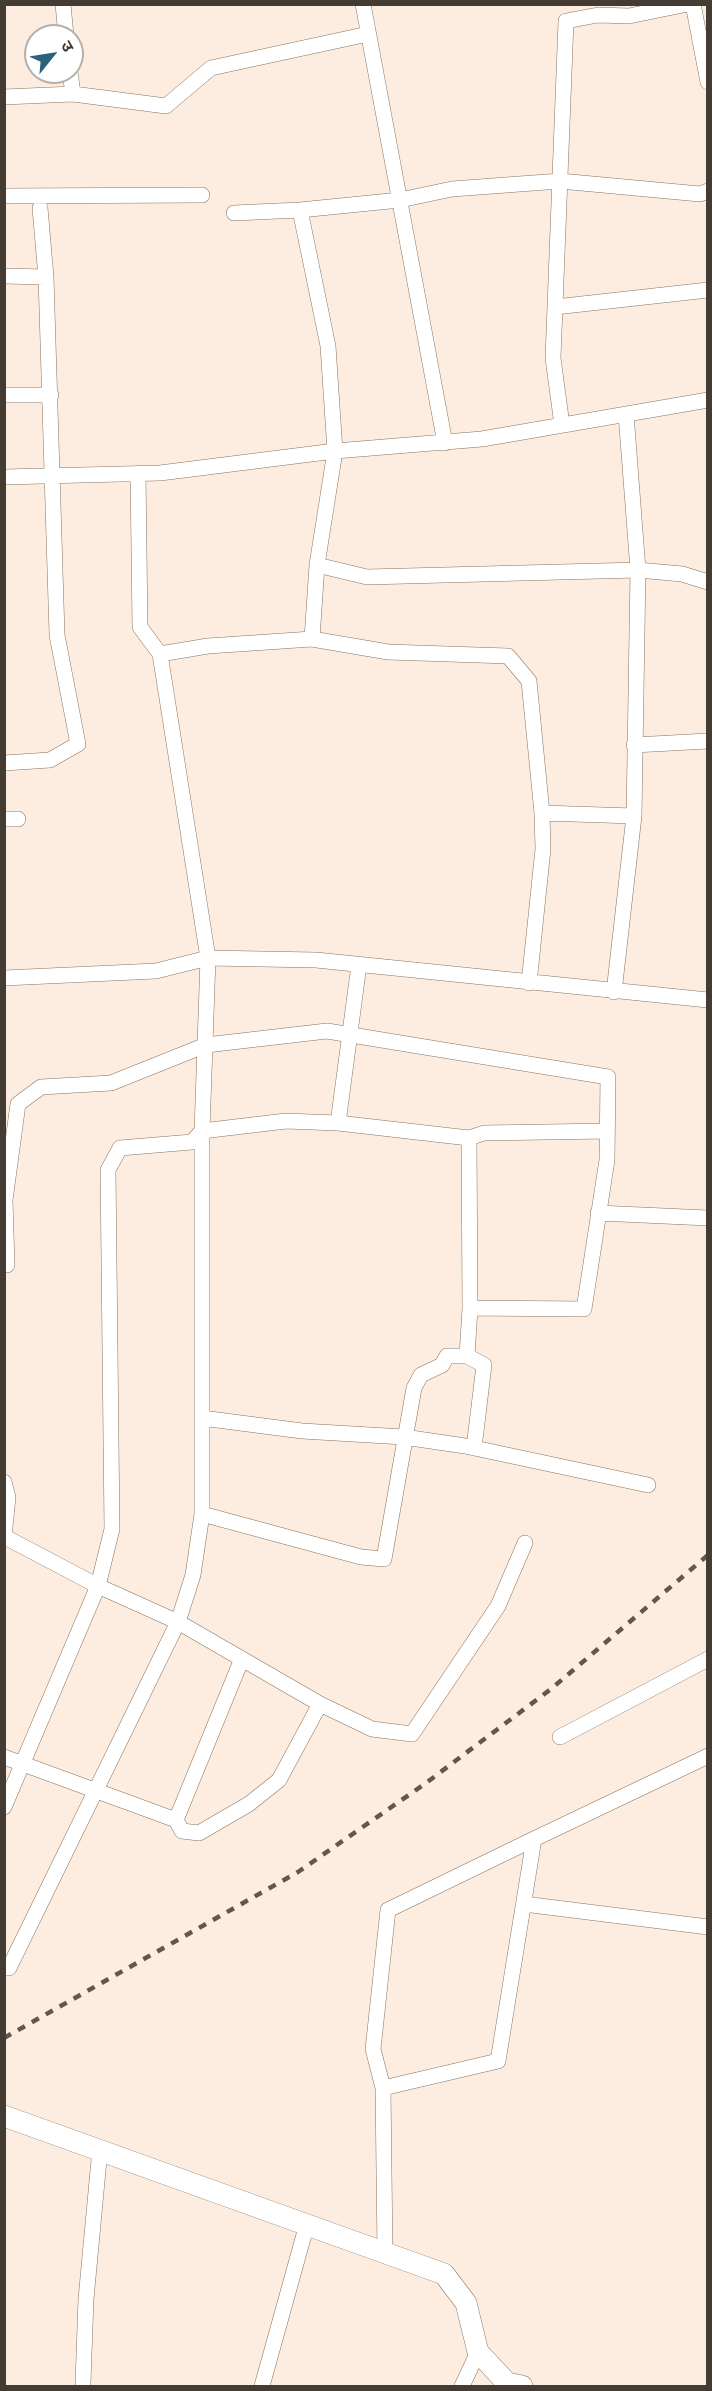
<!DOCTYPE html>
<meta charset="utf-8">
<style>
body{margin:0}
#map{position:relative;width:712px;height:2391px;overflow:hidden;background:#fcede0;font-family:"Noto Sans","Noto Sans Devanagari",sans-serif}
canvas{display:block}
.frame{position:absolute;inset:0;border:6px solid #443b32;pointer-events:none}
.north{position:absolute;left:24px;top:24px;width:60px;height:60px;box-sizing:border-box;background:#fff;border:2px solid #b4b1ad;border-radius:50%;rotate:60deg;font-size:16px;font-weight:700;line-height:24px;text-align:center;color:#443b32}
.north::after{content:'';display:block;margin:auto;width:21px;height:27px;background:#2a627c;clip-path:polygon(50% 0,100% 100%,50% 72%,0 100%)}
</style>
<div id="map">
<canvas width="712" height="2391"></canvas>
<div class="frame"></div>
<div class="north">उ</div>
</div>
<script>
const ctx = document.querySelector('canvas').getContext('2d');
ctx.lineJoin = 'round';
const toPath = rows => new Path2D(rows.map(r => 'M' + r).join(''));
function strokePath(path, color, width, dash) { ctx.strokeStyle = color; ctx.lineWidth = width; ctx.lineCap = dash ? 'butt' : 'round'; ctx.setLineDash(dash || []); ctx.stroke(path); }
const street = toPath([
 [63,4,66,36],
 [363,4,445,443],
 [693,4,708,82],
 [73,94,166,106,211,68,368,34],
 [4,97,73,94,70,72],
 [4,196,202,195],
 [40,208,46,277],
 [300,210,328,346,335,451,317,565,312,639],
 [234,213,300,210,400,200,452,189,560,181,700,194,708,191],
 [4,276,46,277,57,635,78,744,50,760,4,763],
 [555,307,708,290],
 [4,395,51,395],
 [562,425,553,358,566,21,598,15,629,16,688,4],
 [4,477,160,473,335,451,482,439,708,400],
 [317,565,367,577,638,570,682,574,708,582],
 [160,654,208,646,312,639,388,652,508,656,529,681,542,813,543,849,529,983],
 [634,745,708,741],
 [542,813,634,816],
 [4,819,18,819],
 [4,978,156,971,208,958,316,960,708,1000],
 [614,992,634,816,638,570,626,414],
 [338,1123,359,965],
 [598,1213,708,1218],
 [4,1265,7,1265,5,1200,18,1104,41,1087,111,1083,206,1045,327,1031,608,1077,607,1160,584,1309,470,1308],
 [467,1356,470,1308,469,1138,484,1133,607,1131],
 [202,1418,302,1431,404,1437,465,1446,648,1485],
 [4,1482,8,1497,4,1537],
 [202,1514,361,1557,384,1559,414,1388,421,1375,442,1365,447,1356,467,1356,484,1365,474,1448],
 [4,1539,5,1537,98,1586,178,1622,320,1704,372,1729,412,1734,498,1606,525,1543],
 [560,1737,708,1659],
 [4,1757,176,1820,182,1831,199,1833,249,1804,279,1780,320,1704],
 [4,1807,98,1586,112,1529,108,1170,120,1148,192,1142,202,1131,286,1121,338,1123,469,1138],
 [176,1820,241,1661],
 [524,1904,708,1927],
 [4,1965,9,1968,178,1622,193,1575,202,1514,202,1131,208,958,160,654,140,627,138,473],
 [383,2088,373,2049,388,1910,534,1839],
 [385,2253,383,2088,498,2061,534,1839,708,1756],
 [83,2383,86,2299,100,2149],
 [262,2386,307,2224],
 [462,2386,478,2352]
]);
const secondary = toPath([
 [4,2116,444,2274,466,2303,478,2352,507,2383,522,2386]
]);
strokePath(street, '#88735f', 16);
strokePath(secondary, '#88735f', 22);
strokePath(street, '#fff', 15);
strokePath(secondary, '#fff', 21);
strokePath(toPath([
 [4,2038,298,1872,426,1783,551,1689,708,1555]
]), '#60574d', 4.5, [8, 8]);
</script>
